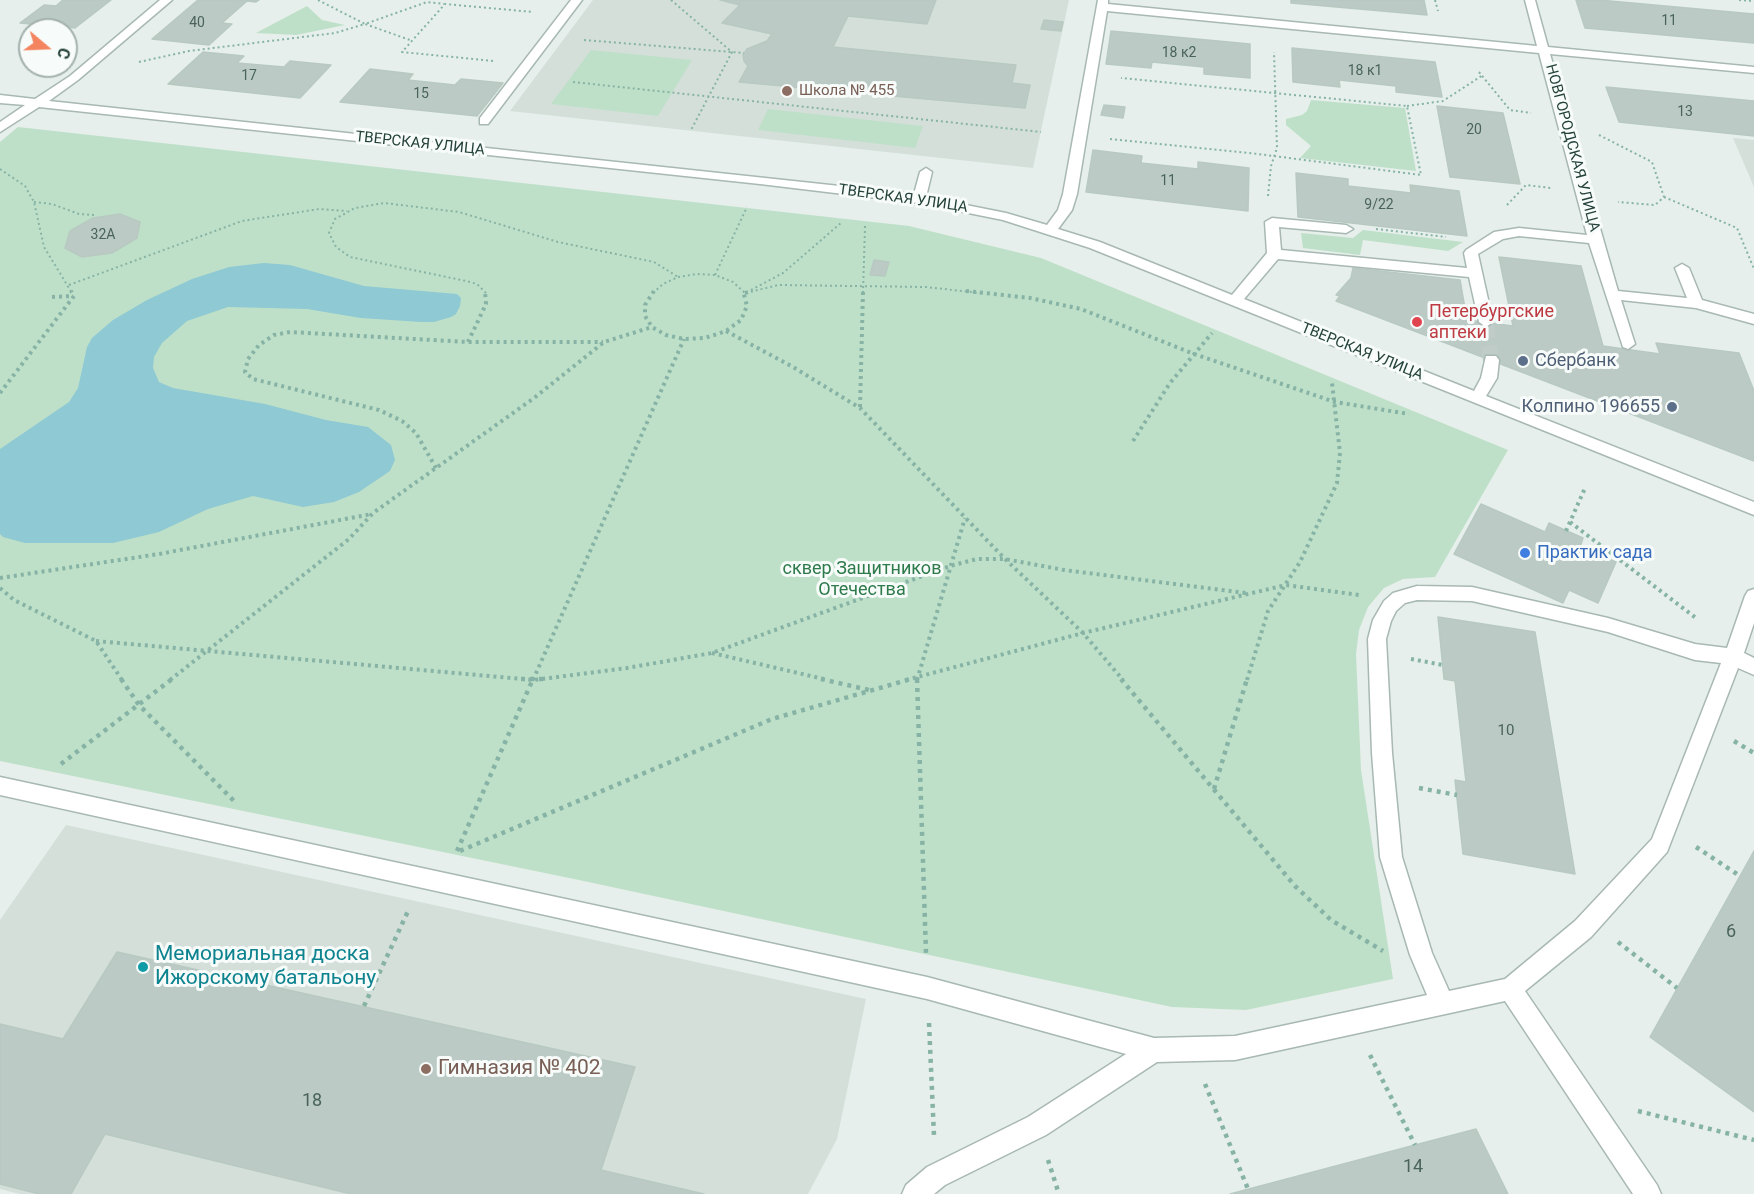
<!DOCTYPE html>
<meta charset="utf-8">
<style>
body{margin:0}
#map{position:relative;width:1754px;height:1194px;overflow:hidden;background:#e6efeb;font-family:Roboto,sans-serif}
canvas{display:block}
.north{position:absolute;left:18px;top:18px;width:60px;height:60px;box-sizing:border-box;background:#f7fbf9;border:2px solid #a3b1ad;border-radius:50%;rotate:109deg;font-size:16px;font-weight:700;line-height:24px;text-align:center;color:#24423a}
.north::after{content:'';display:block;margin:auto;width:21px;height:27px;background:#f4845f;clip-path:polygon(50% 0,100% 100%,50% 72%,0 100%)}
</style>
<div id="map">
<canvas width="1754" height="1194"></canvas>
<div class="north">С</div>
</div>
<script>
const ctx = document.querySelector('canvas').getContext('2d');
ctx.lineJoin = 'round';
function paint(path, color) { ctx.fillStyle = color; ctx.fill(path, 'evenodd'); }
const toPath = rows => new Path2D(rows.map(r => 'M' + r).join(''));
function strokePath(path, color, width, dash) { ctx.strokeStyle = color; ctx.lineWidth = width; ctx.lineCap = dash ? 'butt' : 'round'; ctx.setLineDash(dash || []); ctx.stroke(path); }
function drawText(font, color, halo, rows, align = 'center') {
  ctx.font = font + ' Roboto,sans-serif'; ctx.lineWidth = 6; ctx.setLineDash([]); ctx.textBaseline = 'middle'; ctx.strokeStyle = halo; ctx.fillStyle = color; for (const [text, x, y, turn = 0] of rows) {
    ctx.save(); ctx.translate(x, y); ctx.rotate((+turn || 0) * Math.PI / 180); ctx.textAlign = isNaN(turn) ? turn : align; if (halo) ctx.strokeText(text, 0, 0); ctx.fillText(text, 0, 0); ctx.restore();
  }
}
paint(toPath([
 [593,0,1069,0,1033,168,510,111],
 [1733,138,1754,140,1754,187],
 [66,825,866,999,837,1139,808,1194,20,1194,0,1189,0,920]
]), '#d4dfda');
paint(toPath([
 [307,6,322,20,345,25,296,35,256,33],
 [591,50,692,60,658,116,551,104],
 [1311,100,1405,108,1416,171,1300,158,1311,146,1286,125,1286,119,1302,115,1307,111],
 [768,109,923,126,915,148,758,130],
 [18,127,909,226,1041,258,1508,450,1435,577,1403,579,1384,588,1368,607,1359,630,1356,654,1361,770,1393,979,1246,1010,1172,1007,579,880,0,761,0,142],
 [1363,230,1463,242,1448,251,1363,240,1360,255,1303,248,1301,233,1353,238]
]), '#bfe0c8');
paint(toPath([
 [264,263,290,265,364,286,457,294,461,298,460,306,456,314,451,317,434,322,421,322,361,318,307,309,228,307,187,321,162,343,154,357,153,368,159,382,173,388,265,404,326,420,368,427,391,445,395,460,390,471,359,492,334,502,303,507,253,496,208,509,159,532,113,543,25,543,3,537,0,534,0,449,69,402,78,388,87,347,92,338,113,320,147,300,192,279,229,267]
]), '#8ec9d4');
const building = toPath([
 [63,0,111,0,75,28,20,23,44,5,56,6,63,0],
 [198,0,259,0,256,2,247,1,222,23,232,24,209,45,152,39,198,0],
 [720,0,936,0,927,24,848,16,833,47,1016,65,1012,83,1030,85,1025,108,739,82,748,66,744,61,743,55,747,49,767,41,772,34,722,23,740,5,720,0],
 [1291,0,1424,0,1427,15,1291,3,1291,0],
 [1576,0,1599,0,1754,14,1754,43,1585,28,1576,0],
 [1044,20,1063,22,1061,31,1041,29,1044,20],
 [1111,31,1250,44,1250,78,1204,74,1204,67,1152,62,1151,68,1106,64,1111,31],
 [1292,48,1435,62,1442,97,1396,92,1396,86,1339,80,1340,87,1293,82,1292,48],
 [203,52,244,56,237,63,284,67,290,61,331,65,300,98,168,84,203,52],
 [370,69,413,74,408,80,455,85,461,79,503,83,477,116,340,102,370,69],
 [1606,87,1754,101,1754,136,1619,122,1606,87],
 [1104,105,1125,107,1123,118,1101,115,1104,105],
 [1437,106,1503,113,1520,184,1450,177,1437,106],
 [1093,150,1142,156,1141,163,1198,169,1198,162,1249,168,1248,211,1086,192,1093,150],
 [1296,173,1348,179,1348,186,1411,193,1410,185,1459,191,1467,236,1298,217,1296,173],
 [120,214,140,222,137,238,112,253,82,257,65,248,70,231,93,218,120,214],
 [1499,257,1581,266,1603,346,1660,354,1656,343,1739,353,1754,391,1754,461,1336,301,1340,296,1336,295,1351,278,1353,268,1460,280,1467,320,1513,326,1499,257],
 [874,260,889,262,885,276,870,275,874,260],
 [1481,504,1545,532,1549,523,1583,538,1580,547,1616,562,1598,603,1569,590,1563,603,1454,554,1481,504],
 [1438,617,1535,632,1575,874,1463,854,1455,780,1466,782,1455,681,1444,679,1438,617],
 [1754,851,1754,1112,1650,1037,1754,851],
 [117,952,635,1067,601,1170,704,1194,351,1194,105,1134,71,1194,39,1194,0,1184,0,1024,63,1039,117,952],
 [1476,1129,1508,1194,1230,1194,1415,1145,1476,1129]
]);
paint(building, '#bbcac4');
strokePath(building, '#b8c9c2', 1.5);
strokePath(toPath([
 [1486,322,1491,360]
]), '#bfccc8', 16, [16, 8]);
const minor = toPath([
 [160,0,172,0,78,80,49,101,914,194,920,172,926,168,932,172,926,197,1006,213,1047,225,1058,210,1063,194,1098,0,1108,0,1108,4,1537,46,1525,0,1535,0,1548,47,1754,67,1754,73,1550,54,1618,291,1687,298,1675,268,1682,264,1689,268,1702,300,1754,314,1754,324,1696,308,1621,300,1635,344,1628,349,1623,347,1589,243,1519,236,1503,239,1478,254,1493,322,1486,327,1479,322,1469,277,1278,259,1244,299,1474,391,1481,378,1486,356,1496,356,1499,360,1497,378,1486,396,1754,502,1754,515,1090,248,1003,220,919,203,760,184,39,107,0,132,0,122,25,105,0,103,0,95,35,99,70,76,160,0],
 [1107,11,1539,53,1587,235,1519,228,1494,232,1466,250,1464,253,1467,268,1281,250,1279,227,1346,233,1353,229,1346,225,1272,218,1265,222,1267,253,1232,295,1100,242,1058,229,1072,210,1077,194,1107,11],
 [571,0,582,0,488,124,480,124,480,118,571,0],
 [1417,586,1472,587,1608,618,1695,644,1727,648,1745,596,1748,591,1754,589,1754,623,1744,653,1754,658,1754,675,1738,668,1667,852,1591,937,1525,991,1657,1185,1661,1194,1633,1194,1505,1001,1235,1060,1157,1062,1046,1135,945,1185,934,1194,902,1194,906,1185,927,1167,1028,1117,1126,1054,927,999,0,795,0,777,927,977,1154,1038,1235,1036,1427,995,1410,955,1380,857,1372,753,1368,639,1373,620,1384,601,1393,593,1417,586],
 [1417,600,1472,601,1608,632,1695,660,1721,663,1652,839,1575,921,1505,979,1449,991,1432,953,1402,857,1392,753,1386,639,1391,621,1396,611,1405,603,1417,600]
]);
strokePath(minor, '#a8b8b2', 3);
strokePath(toPath([
 [318,0,365,24,427,2,444,4],
 [671,0,732,52,691,130],
 [1435,0,1438,11],
 [1739,0,1754,1],
 [584,40,744,53],
 [493,61,402,52,445,4,533,12],
 [139,62,189,51,335,33,365,24,410,40],
 [1479,72,1510,110,1531,113],
 [573,82,1041,132],
 [1407,106,1443,101,1483,75],
 [1599,135,1652,162,1664,197,1655,205,1618,202],
 [1110,139,1258,154,1421,175,1407,106,1121,78],
 [0,169,25,186,34,202,44,247,72,293],
 [1268,196,1271,166,1277,148,1274,52],
 [1664,197,1737,228,1754,269],
 [34,202,52,204,79,214,94,215],
 [1507,205,1526,185,1551,188],
 [1376,229,1446,237],
 [715,275,747,207],
 [69,285,242,221,319,209,347,211],
 [751,290,783,273,841,223],
 [486,293,477,284,466,281,350,257,336,247,329,233,335,219,355,208,384,203,459,212,558,242,654,262,678,277],
 [653,293,663,284,678,277,697,274,715,275,733,282,745,293],
 [746,293,778,285,926,287,980,293],
 [863,293,865,226]
]), '#86b3a5', 2, [2, 3]);
strokePath(toPath([
 [654,291,645,305,645,316,652,327,666,335,684,339,705,338,726,331,741,320,747,306,743,291],
 [966,291,1030,298,1081,309,1194,354,1335,402,1409,414],
 [745,293,752,291],
 [52,297,73,296],
 [726,331,793,367,860,408,1005,559,1083,633,1123,680],
 [468,342,486,304,485,291],
 [0,393,74,296,71,291],
 [860,407,863,291],
 [1133,441,1170,383,1212,333],
 [436,468,416,433,402,421,379,410,253,379,245,372,248,359,259,345,274,335,290,332,468,342,603,342],
 [1570,522,1696,618],
 [1566,531,1585,488],
 [0,578,159,554,372,514],
 [0,588,14,600,96,641,122,680],
 [96,641,534,680,627,668,712,653,950,566,977,559,1005,559,1064,570,1246,593],
 [712,653,828,680],
 [1411,659,1443,665],
 [170,680,349,539,373,513,534,398,604,342,652,327],
 [533,680,684,339],
 [906,680,1083,633,1286,585,1359,595],
 [917,680,965,518],
 [1247,680,1268,611,1300,562,1337,483,1340,453,1332,383]
]), '#86b3a5', 4, [3, 4]);
strokePath(toPath([
 [121,679,139,705,235,802],
 [521,679,543,679],
 [821,679,869,690],
 [917,679,926,953],
 [1121,679,1295,886,1331,920,1383,951],
 [1734,741,1754,753],
 [61,764,172,679],
 [1419,788,1457,795],
 [1214,789,1247,679],
 [1696,847,1740,876],
 [457,851,533,679],
 [460,851,772,719,911,679],
 [1618,942,1677,988],
 [364,1006,409,909],
 [929,1023,934,1136],
 [1370,1055,1415,1145],
 [1205,1084,1248,1189],
 [1638,1111,1754,1140],
 [1048,1160,1059,1194]
]), '#86b3a5', 4.5, [4, 5]);
paint(minor, '#fff');
for (const [x, y, r, color] of [
 [787,91,6,"#8d6e63"],
 [1417,322,6,"#e0444e"],
 [1523,361,6,"#5c6f8a"],
 [1672,407,6,"#5c6f8a"],
 [1525,553,6,"#3f7fe0"],
 [143,967,6,"#0f9aa8"],
 [426,1069,6,"#8d6e63"]
]) { const dot = new Path2D(); dot.arc(x, y, r, 0, 2 * Math.PI); ctx.fillStyle = color; ctx.fill(dot); strokePath(dot, '#f7fbf9', 2); }
drawText('14px', '#4a645c', null, [
 ["11",1669,21],
 ["40",197,23],
 ["18 к2",1179,53],
 ["18 к1",1365,71],
 ["17",249,76],
 ["15",421,94],
 ["13",1685,112],
 ["20",1474,130],
 ["11",1168,181],
 ["9/22",1379,205],
 ["32А",103,235]
]);
drawText('15px', '#785e54', '#f7fbf9', [
 ["Школа № 455",799,91]
], 'left');
drawText('15px', '#24423a', '#f7fbf9', [
 ["ТВЕРСКАЯ УЛИЦА",420,144,6],
 ["НОВГОРОДСКАЯ УЛИЦА",1572,148,75],
 ["ТВЕРСКАЯ УЛИЦА",903,199,8],
 ["ТВЕРСКАЯ УЛИЦА",1362,352,22]
]);
drawText('15px', '#4a645c', null, [
 ["10",1506,731]
]);
drawText('18px', '#be3a42', '#f7fbf9', [
 ["Петербургские",1429,312],
 ["аптеки",1429,333]
], 'left');
drawText('18px', '#4e5e75', '#f7fbf9', [
 ["Сбербанк",1535,361],
 ["Колпино 196655",1660,407,"right"]
], 'left');
drawText('18px', '#366cbe', '#f7fbf9', [
 ["Практик сада",1537,553]
], 'left');
drawText('18px', '#2d7a4b', '#f7fbf9', [
 ["сквер Защитников",862,569],
 ["Отечества",862,590]
]);
drawText('18px', '#4a645c', null, [
 ["6",1731,932],
 ["18",312,1101],
 ["14",1413,1167]
]);
drawText('21px', '#0d838f', '#f7fbf9', [
 ["Мемориальная доска",155,955],
 ["Ижорскому батальону",155,979]
], 'left');
drawText('21px', '#785e54', '#f7fbf9', [
 ["Гимназия № 402",438,1069]
], 'left');
</script>
